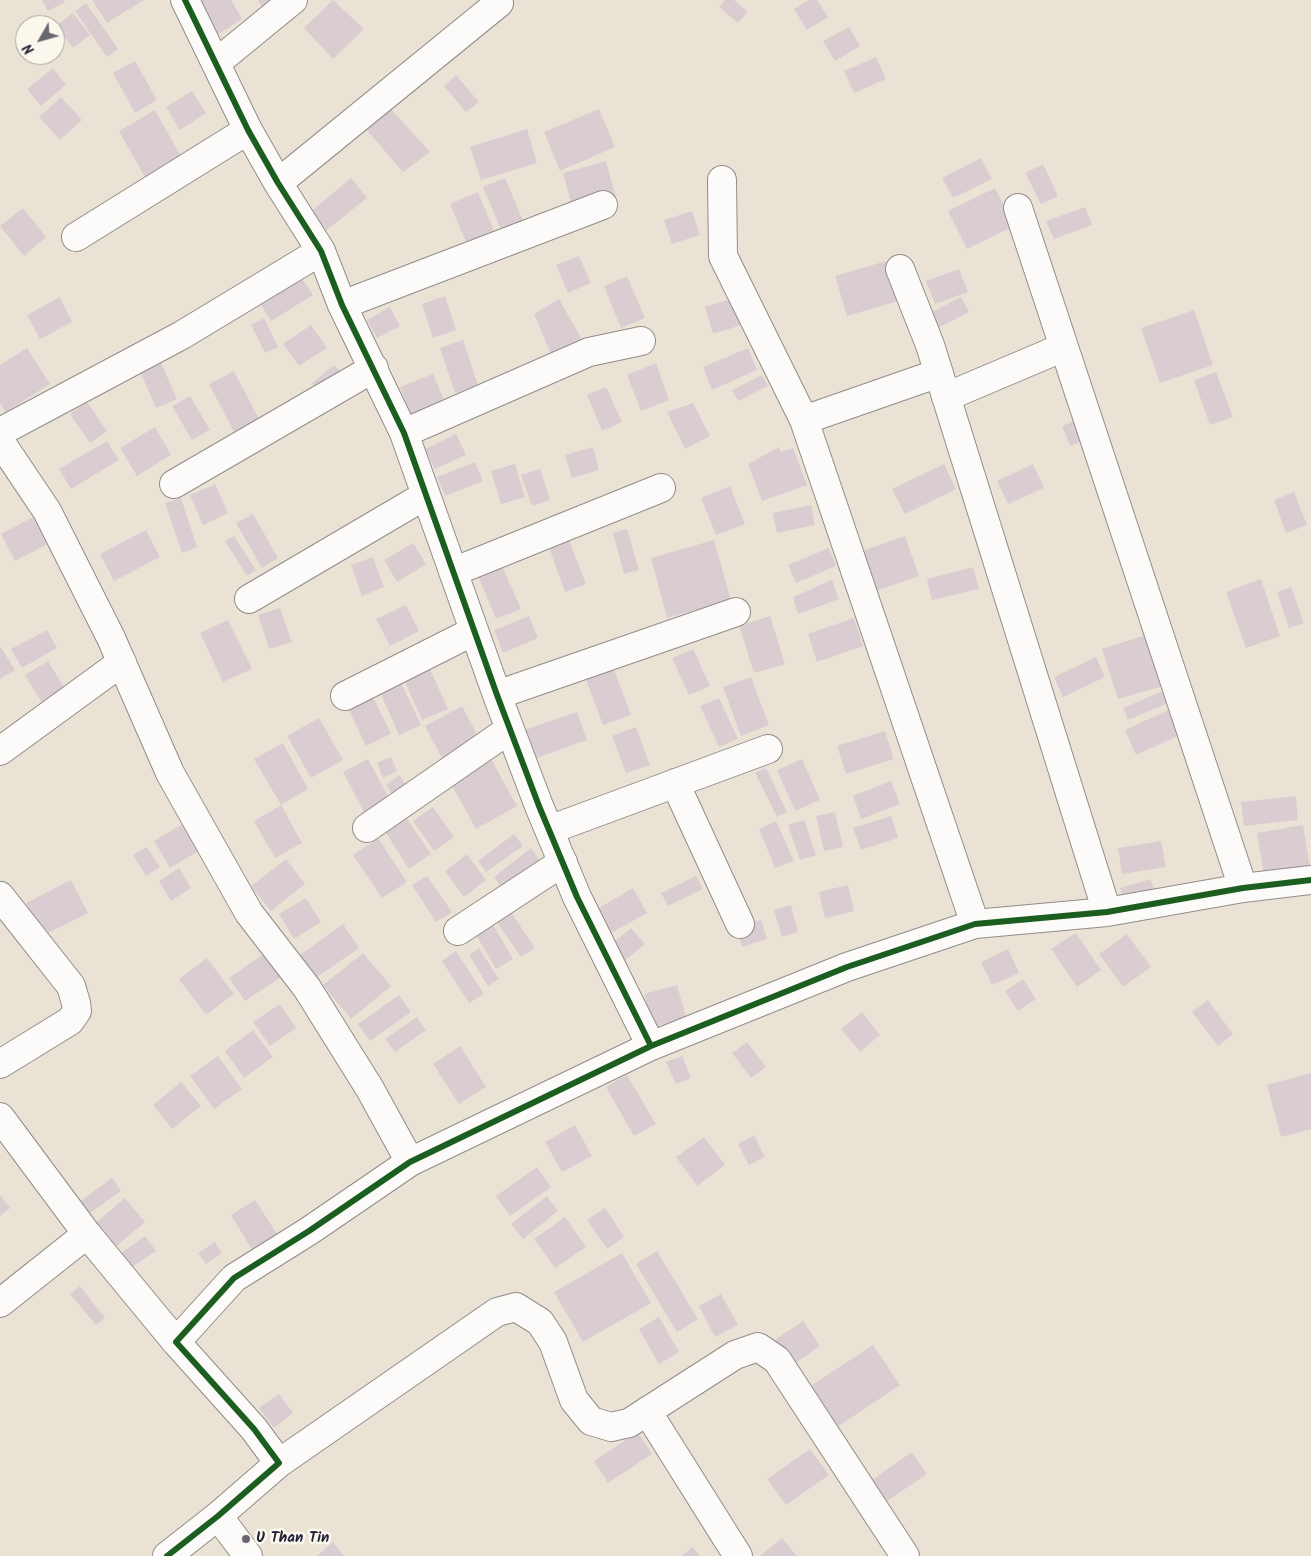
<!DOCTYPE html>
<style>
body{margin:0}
#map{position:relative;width:1311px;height:1556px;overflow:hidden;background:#eae3d5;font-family:Kalam,sans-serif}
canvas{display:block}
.north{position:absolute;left:15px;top:15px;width:50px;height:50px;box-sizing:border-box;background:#fbf7ec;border:1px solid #a4a2a5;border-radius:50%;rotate:232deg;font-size:14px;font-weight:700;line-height:20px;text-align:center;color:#22223b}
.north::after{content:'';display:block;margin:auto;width:18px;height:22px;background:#686671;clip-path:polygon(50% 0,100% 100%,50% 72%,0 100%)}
</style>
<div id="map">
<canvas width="1311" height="1556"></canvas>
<div class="north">N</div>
</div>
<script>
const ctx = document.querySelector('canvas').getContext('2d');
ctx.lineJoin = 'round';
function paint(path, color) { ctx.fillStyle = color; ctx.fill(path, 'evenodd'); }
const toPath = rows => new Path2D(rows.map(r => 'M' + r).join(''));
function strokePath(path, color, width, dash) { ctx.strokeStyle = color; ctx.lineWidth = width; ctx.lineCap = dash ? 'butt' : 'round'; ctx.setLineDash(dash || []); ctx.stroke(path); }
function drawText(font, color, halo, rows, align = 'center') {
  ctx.font = font + ' Kalam,sans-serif'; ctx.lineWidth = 5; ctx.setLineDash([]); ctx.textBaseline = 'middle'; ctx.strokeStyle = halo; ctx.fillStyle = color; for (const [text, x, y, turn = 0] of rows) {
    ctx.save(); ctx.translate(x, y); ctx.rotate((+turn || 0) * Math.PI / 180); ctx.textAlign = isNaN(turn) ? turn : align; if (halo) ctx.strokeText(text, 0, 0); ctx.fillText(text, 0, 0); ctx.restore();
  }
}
paint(toPath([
 [42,0,64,0,65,2,48,11],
 [92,0,144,0,107,23],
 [196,0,231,0,242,19,210,40],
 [258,0,283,0,265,12],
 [333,0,364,29,333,59,304,28],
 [725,0,734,0,748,12,738,23,719,7],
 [808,0,817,0,828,17,807,30,794,9],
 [86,3,118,49,107,57,75,11],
 [73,13,90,35,73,48,56,26],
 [849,27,860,46,835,61,823,41],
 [25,34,25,49,18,39],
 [876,57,886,79,854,93,844,71],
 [135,61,157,100,135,113,113,73],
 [53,68,66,85,41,106,27,89],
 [456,75,479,102,466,112,444,86],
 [192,91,206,113,180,130,166,107],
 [61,97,82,120,60,140,39,117],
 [388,106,430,152,403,172,364,127],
 [599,109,615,147,560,171,544,132],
 [155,110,183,160,147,181,119,131],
 [527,129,537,163,481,180,470,147],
 [981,158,992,179,953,198,942,178],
 [606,161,616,198,573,210,563,173],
 [1043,164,1058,196,1041,204,1025,173],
 [351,178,367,198,323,233,308,214],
 [505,178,524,223,502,232,483,187],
 [995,188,1014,226,967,249,948,211],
 [478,192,494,231,466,242,450,204],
 [1085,207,1092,225,1054,239,1046,221],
 [23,208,46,237,24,256,0,226],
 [692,211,700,235,672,244,664,220],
 [579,256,591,283,568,293,556,265],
 [886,261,898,301,847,316,835,276],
 [959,269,968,292,935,304,926,281],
 [299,274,313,295,271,321,258,300],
 [627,276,645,318,621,328,604,286],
 [445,296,456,330,433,338,422,304],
 [60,297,72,322,40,339,27,315],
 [737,297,745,324,713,334,705,307],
 [961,297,969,312,934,330,926,315],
 [559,299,589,352,554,361,534,314],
 [390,307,400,326,377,338,367,320],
 [1194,310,1213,365,1160,383,1141,328],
 [264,318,278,347,265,353,251,325],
 [311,325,327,348,299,366,283,344],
 [463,340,478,385,455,393,440,348],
 [27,348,50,384,6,412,0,403,0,365],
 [748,348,757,370,712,390,703,367],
 [158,356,177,399,156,408,137,365],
 [656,363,669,400,641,411,627,375],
 [334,365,343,374,320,393,312,383],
 [234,371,259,419,234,432,209,384],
 [1216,372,1233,417,1210,425,1194,380],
 [433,374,446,404,412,417,400,387],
 [762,375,768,386,738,401,732,390],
 [606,387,622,422,602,431,587,395],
 [190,396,210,430,192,440,172,406],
 [87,402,107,431,90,443,70,414],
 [693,403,710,436,685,449,667,412],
 [1077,420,1084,440,1070,446,1062,426],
 [155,427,171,455,137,476,120,448],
 [456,434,466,455,435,469,425,449],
 [107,441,119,460,71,489,59,469],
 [593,447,599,470,572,478,565,455],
 [779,447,781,452,793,448,807,485,762,501,748,464],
 [475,462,483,481,445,496,437,477],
 [515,464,525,497,501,504,491,471],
 [944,464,956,489,905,514,892,489],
 [1033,464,1044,488,1008,504,997,481],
 [540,469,550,500,532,506,521,475],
 [215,484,228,513,203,525,190,495],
 [730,486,745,524,716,535,701,498],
 [1294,492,1307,525,1286,533,1274,500],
 [181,498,197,547,182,553,165,503],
 [811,505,815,525,777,533,773,513],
 [253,514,278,558,262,568,236,523],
 [33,517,48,544,15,561,1,534],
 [627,529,639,570,624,574,613,533],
 [146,530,160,557,114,581,100,554],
 [234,536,256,570,247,576,225,541],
 [905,536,919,576,876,591,862,551],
 [569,540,586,584,565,592,549,547],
 [714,540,731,600,667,618,651,558],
 [413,543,426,564,397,582,384,560],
 [829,548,836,566,796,583,788,565],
 [373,557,384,587,362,596,351,565],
 [500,561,521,609,496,619,476,571],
 [973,567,979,589,932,600,927,579],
 [1261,579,1280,636,1246,648,1226,592],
 [832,580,839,599,798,614,793,597],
 [1291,587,1304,623,1289,628,1277,592],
 [406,605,419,631,390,646,376,619],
 [280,608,292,642,269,649,258,615],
 [529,616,538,638,503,653,494,630],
 [770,616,785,664,754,673,739,626],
 [854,618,863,646,817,662,808,634],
 [228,620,252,669,223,682,200,633],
 [47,630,57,648,22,668,11,649],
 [1146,635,1163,686,1118,699,1102,649],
 [0,646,15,670,0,679],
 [693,649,710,686,689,695,672,658],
 [1096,657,1105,677,1063,697,1054,677],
 [426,660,448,709,422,720,400,671],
 [48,661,67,692,44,706,25,675],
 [613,667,631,715,603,725,585,677],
 [397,674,421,725,399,735,376,683],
 [751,677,769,725,741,736,723,687],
 [1163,691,1168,703,1128,720,1123,708],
 [371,693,391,734,366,746,346,704],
 [719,698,738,739,719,747,700,706],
 [462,706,481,742,444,762,425,726],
 [1168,710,1180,735,1136,755,1125,730],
 [577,712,587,740,531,760,521,731],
 [319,718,343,760,311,778,287,736],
 [636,727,650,765,626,773,612,736],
 [885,731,894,759,846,774,837,746],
 [283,743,308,789,281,805,254,759],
 [391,757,397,771,383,778,377,763],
 [368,759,390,800,365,814,343,772],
 [491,759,517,806,476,829,450,782],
 [802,759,820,800,795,811,777,770],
 [766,768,787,812,777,817,755,773],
 [399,775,409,790,396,799,386,785],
 [891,781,900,804,861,819,853,796],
 [1296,796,1298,820,1244,826,1241,802],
 [281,805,302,843,275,858,254,821],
 [433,807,454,837,434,851,413,821],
 [835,812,843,847,824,851,816,816],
 [405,816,431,854,409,869,384,830],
 [891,816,898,838,861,850,853,828],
 [804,820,816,855,800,860,788,825],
 [776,821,794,861,775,868,759,829],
 [183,824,199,851,170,868,154,841],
 [1303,825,1311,873,1265,881,1257,833],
 [514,834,523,846,486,872,478,861],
 [378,838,407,882,382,898,353,855],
 [1161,841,1166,867,1122,874,1118,848],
 [147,847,160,867,146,876,133,855],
 [531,848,540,860,502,888,494,877],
 [467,854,486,880,464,897,445,871],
 [286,859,305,884,271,911,251,886],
 [179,868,191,888,171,901,159,881],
 [427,876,452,912,436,922,412,885],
 [696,876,703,889,668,906,661,893],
 [1151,879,1154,890,1123,898,1120,888],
 [71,880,88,913,42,936,26,903],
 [848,885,854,911,825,918,819,892],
 [633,888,647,913,606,936,592,912],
 [306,898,321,922,294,939,279,914],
 [791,905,798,932,782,937,774,910],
 [511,912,535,948,521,957,496,921],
 [761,920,767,939,742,947,736,927],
 [492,923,513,959,496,969,475,933],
 [343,924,359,948,316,978,300,955],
 [631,928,645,944,622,963,608,947],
 [1076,933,1101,970,1077,987,1051,949],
 [1127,934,1151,967,1123,987,1099,954],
 [479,948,499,979,488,986,469,955],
 [1008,949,1019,973,992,985,981,962],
 [456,951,484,994,469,1003,442,961],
 [265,953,281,977,245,1001,229,978],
 [363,953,391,986,351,1019,323,985],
 [207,958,234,994,206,1015,179,979],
 [1023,979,1036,999,1018,1011,1005,991],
 [677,985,686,1017,653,1027,644,994],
 [399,995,411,1012,370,1041,358,1024],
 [1208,1000,1233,1034,1218,1046,1192,1012],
 [280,1004,296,1028,270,1046,253,1022],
 [862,1012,880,1035,860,1052,841,1029],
 [417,1017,426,1030,395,1052,385,1039],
 [253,1030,273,1057,244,1078,225,1051],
 [747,1042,766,1067,751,1078,732,1053],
 [460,1046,486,1087,459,1104,433,1064],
 [218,1056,242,1089,214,1109,190,1076],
 [682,1056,691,1078,676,1084,666,1062],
 [1311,1073,1311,1129,1281,1137,1267,1085],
 [627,1075,656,1124,634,1136,606,1087],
 [181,1082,201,1106,172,1129,153,1105],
 [575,1125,592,1156,562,1172,545,1142],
 [754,1135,765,1157,749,1165,738,1144],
 [704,1137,725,1165,697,1186,676,1157],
 [537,1167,551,1187,510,1216,496,1196],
 [112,1178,121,1191,87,1215,78,1203],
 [0,1195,10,1208,0,1216],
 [547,1196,558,1211,523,1239,511,1224],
 [125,1198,145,1222,112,1250,92,1226],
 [255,1200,277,1234,252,1250,231,1215],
 [605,1208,624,1237,607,1249,587,1220],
 [565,1217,586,1247,555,1268,534,1239],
 [145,1236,156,1251,126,1271,117,1256],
 [215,1242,222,1253,206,1264,198,1253],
 [657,1251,698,1319,677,1332,636,1264],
 [622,1253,651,1303,583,1342,554,1292],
 [80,1286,105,1318,96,1325,70,1294],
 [721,1294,738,1325,715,1337,699,1306],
 [659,1317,679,1352,659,1364,639,1329],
 [803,1321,820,1346,792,1365,775,1340],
 [873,1345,900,1385,833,1430,806,1389],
 [279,1394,293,1413,274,1428,259,1408],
 [638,1432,652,1454,608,1483,594,1461],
 [810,1449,829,1475,786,1505,767,1479],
 [912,1452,927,1474,887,1501,872,1480],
 [782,1538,797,1556,760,1556],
 [333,1542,344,1556,317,1556],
 [693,1547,700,1556,681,1556]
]), '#dacdd2');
const minor = toPath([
 [185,0,248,130,278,183,321,251,342,305,404,433,497,695,539,806,577,897,651,1046],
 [216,63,293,0],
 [722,180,723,256,804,420,975,924],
 [278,183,499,3,497,0],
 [1018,208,1243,888],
 [76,237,248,130],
 [900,269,930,345,1107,912],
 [342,305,603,205],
 [946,397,1064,347],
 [804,420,939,373],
 [0,432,182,335,321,251],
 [404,433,589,352,641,341],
 [0,441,47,511,111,638,170,773,249,913,307,988,370,1089,410,1162],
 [174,484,374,368],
 [453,572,661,488],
 [249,599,426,495],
 [497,695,736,612],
 [345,696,474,631],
 [0,751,122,662],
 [675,783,740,924],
 [367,828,510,729],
 [549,830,768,749],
 [0,896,71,986,76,1003,77,1011,70,1021,0,1064],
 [458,931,563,862],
 [0,1117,87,1234,176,1342],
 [0,1303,87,1234],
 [647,1411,738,1556],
 [279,1463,497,1312,516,1307,540,1322,553,1342,574,1400,591,1421,611,1427,629,1423,735,1355,758,1347,777,1360,905,1556],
 [218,1516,248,1556],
 [167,1556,218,1516,279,1463,254,1429,176,1342,234,1278,309,1231,410,1162,651,1046,847,967,975,924,1107,912,1243,888,1311,880]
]);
strokePath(minor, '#908c89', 30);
strokePath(minor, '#fcfbf9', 28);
strokePath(toPath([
 [185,0,248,130,278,183,321,251,342,305,404,433,497,695,539,806,577,897,651,1046],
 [167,1556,218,1516,279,1463,254,1429,176,1342,234,1278,309,1231,410,1162,651,1046,847,967,975,924,1107,912,1243,888,1311,880]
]), '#1b5e20', 6);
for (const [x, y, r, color] of [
 [246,1539,5,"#686671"]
]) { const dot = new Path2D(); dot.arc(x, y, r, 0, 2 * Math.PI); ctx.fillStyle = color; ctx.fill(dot); strokePath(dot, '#fbf7ec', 2); }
drawText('bold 15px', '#22223b', '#fbf7ec', [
 ["U Than Tin",256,1539]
], 'left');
</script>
